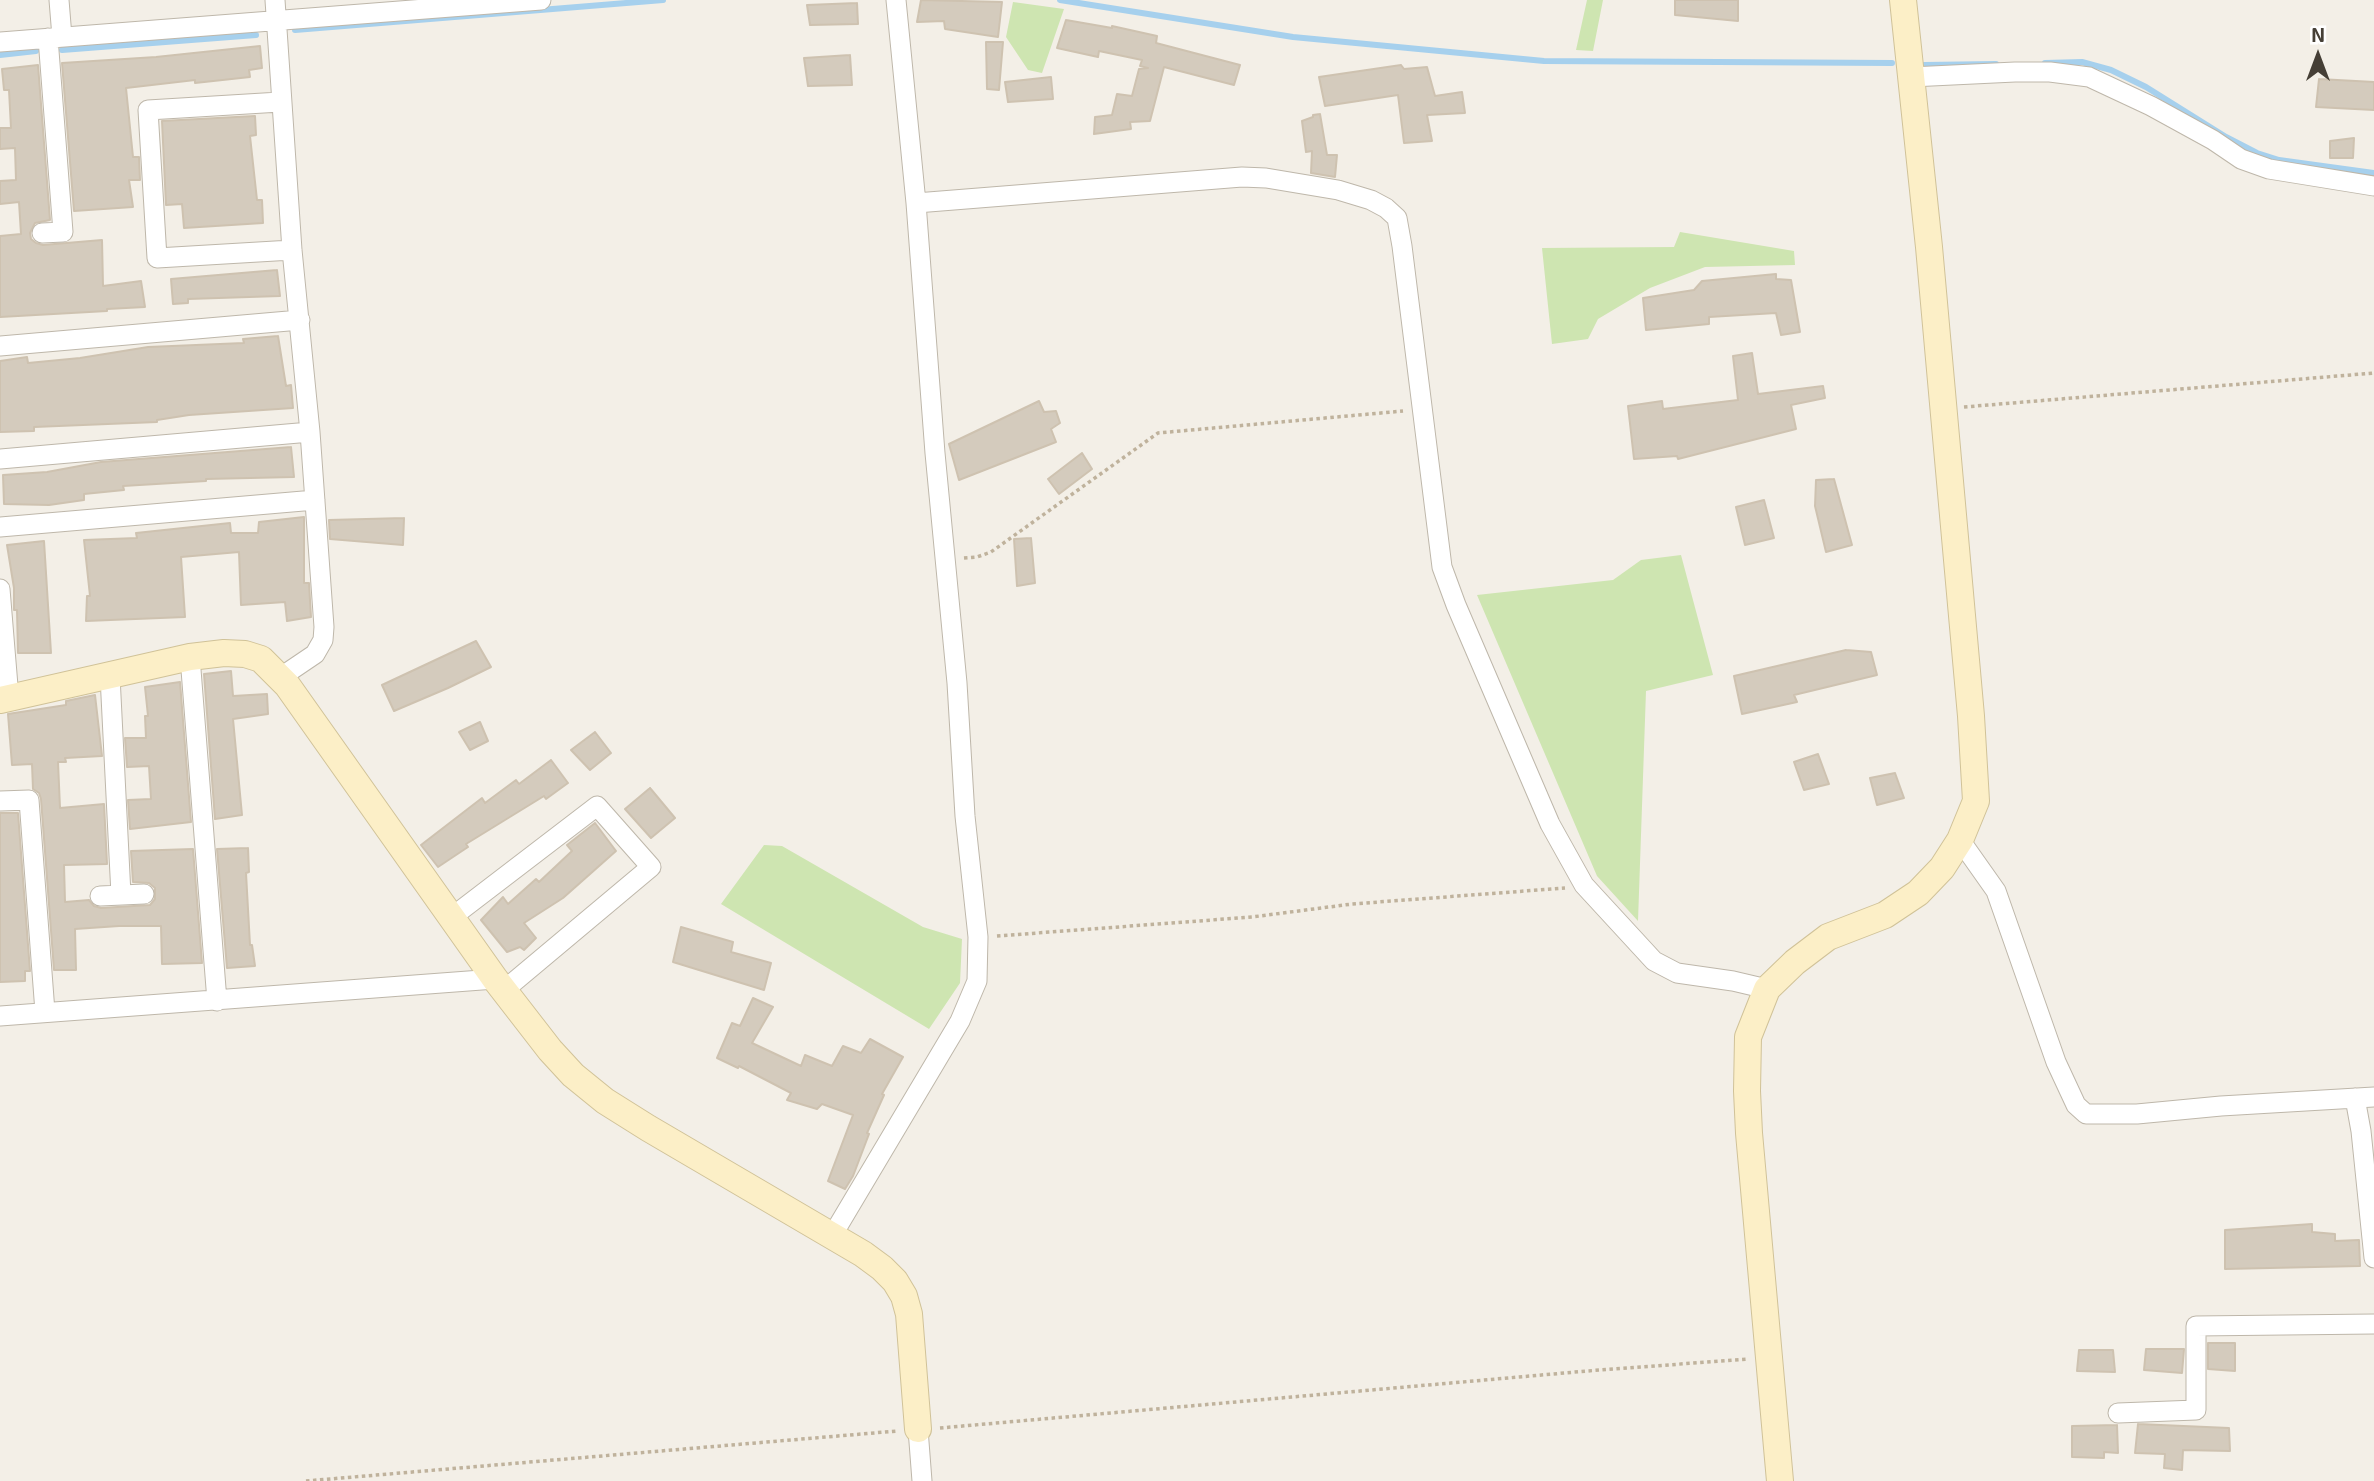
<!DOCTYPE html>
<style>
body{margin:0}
#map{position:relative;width:2374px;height:1481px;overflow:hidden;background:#f3efe7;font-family:"Exo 2",sans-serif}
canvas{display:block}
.north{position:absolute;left:2283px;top:21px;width:70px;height:70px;-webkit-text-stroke:5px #fff;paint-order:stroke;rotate:0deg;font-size:19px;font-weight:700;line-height:28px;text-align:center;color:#453f36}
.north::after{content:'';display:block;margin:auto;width:24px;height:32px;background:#453f36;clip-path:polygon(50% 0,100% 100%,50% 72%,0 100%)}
</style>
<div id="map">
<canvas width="2374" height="1481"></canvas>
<div class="north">N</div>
</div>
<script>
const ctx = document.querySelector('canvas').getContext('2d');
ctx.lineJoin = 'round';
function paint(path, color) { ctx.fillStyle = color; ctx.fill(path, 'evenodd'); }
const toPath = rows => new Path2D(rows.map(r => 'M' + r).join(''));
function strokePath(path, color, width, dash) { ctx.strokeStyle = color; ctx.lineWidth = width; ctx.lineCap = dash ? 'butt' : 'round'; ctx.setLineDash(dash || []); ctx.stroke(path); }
paint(toPath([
 [1587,0,1603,0,1593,51,1576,50],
 [1013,2,1064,9,1042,73,1028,70,1006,37],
 [1680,232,1794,251,1795,265,1705,267,1650,288,1598,319,1588,339,1552,344,1542,248,1674,247],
 [1681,555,1713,675,1646,691,1638,921,1597,876,1477,595,1613,580,1641,560],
 [764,845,782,846,923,927,962,939,960,983,929,1029,721,904]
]), '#cee5b1');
strokePath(toPath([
 [1060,0,1293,37,1544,61,1892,63],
 [295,30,663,0],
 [62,50,256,35],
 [0,55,36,51],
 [2045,63,2082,62,2111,70,2146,87,2226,137,2257,153,2279,160,2374,173],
 [1924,65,1996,64]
]), '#a6d0ed', 6);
const building = toPath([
 [921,0,1002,2,998,37,945,29,944,21,917,22,921,0],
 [1675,0,1738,0,1738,21,1675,15,1675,0],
 [857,3,858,24,810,25,807,5,857,3],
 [1066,20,1112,28,1112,26,1157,36,1156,43,1240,65,1234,85,1164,67,1150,121,1130,122,1131,129,1094,134,1095,117,1112,115,1117,94,1132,96,1139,69,1148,68,1140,66,1142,60,1099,51,1098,57,1057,48,1066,20],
 [986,42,1003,42,999,90,987,89,986,42],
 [260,46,262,68,249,70,250,77,195,83,195,80,126,88,133,157,139,157,140,180,129,180,133,207,74,211,62,63,156,57,260,46],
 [850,55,852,85,808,86,804,58,850,55],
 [38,65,50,220,35,223,30,233,31,239,36,243,43,245,102,240,103,286,141,281,145,307,107,309,107,311,0,317,0,236,21,234,19,202,0,204,0,181,16,180,15,148,0,149,0,128,11,128,9,90,4,90,2,69,38,65],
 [1401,65,1404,69,1427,67,1435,96,1462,92,1465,113,1427,115,1432,141,1404,143,1398,95,1325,106,1319,77,1401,65],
 [1051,77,1053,99,1008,102,1005,82,1051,77],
 [2319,79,2374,82,2374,110,2316,107,2319,79],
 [1320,114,1327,155,1337,155,1335,177,1311,173,1312,151,1306,152,1302,121,1313,117,1313,115,1320,114],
 [255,116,256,135,250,136,257,200,262,200,263,223,184,228,182,204,166,205,162,121,255,116],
 [2354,138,2353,158,2330,158,2330,141,2354,138],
 [277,270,280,296,188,299,188,303,173,304,171,279,277,270],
 [1776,274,1776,279,1791,280,1800,332,1781,335,1776,313,1709,317,1709,324,1646,330,1643,298,1694,290,1702,281,1776,274],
 [278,336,286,386,291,385,293,408,189,415,157,420,157,422,34,427,34,431,0,432,0,361,27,357,28,363,80,358,148,347,244,343,243,339,278,336],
 [1752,353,1758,394,1823,386,1825,398,1791,405,1796,429,1678,459,1677,456,1634,459,1628,406,1662,401,1663,409,1738,400,1733,356,1752,353],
 [1039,401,1044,412,1056,411,1060,423,1051,429,1056,442,959,480,949,444,1039,401],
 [291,447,294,477,206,479,206,481,123,486,124,490,84,494,84,500,49,505,4,504,3,475,47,472,101,462,291,447],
 [1082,453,1092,469,1059,494,1048,479,1082,453],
 [1834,479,1852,545,1826,552,1815,506,1816,480,1834,479],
 [1764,500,1774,538,1745,545,1736,507,1764,500],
 [304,517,304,583,309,583,311,617,287,621,285,602,241,605,239,552,181,557,185,617,86,621,87,596,90,596,84,540,137,538,136,533,230,523,231,533,258,533,259,522,304,517],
 [404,518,403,545,330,539,329,520,404,518],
 [1031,538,1035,583,1017,586,1014,539,1031,538],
 [44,541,51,653,18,653,17,610,14,610,14,588,7,545,44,541],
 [476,641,491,667,448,688,394,711,382,685,476,641],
 [1846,650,1871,652,1877,675,1794,695,1797,702,1742,714,1734,676,1846,650],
 [231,671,233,696,267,694,268,714,233,719,242,815,215,819,204,674,231,671],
 [180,682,191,822,130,829,128,800,151,799,149,766,127,767,125,738,146,738,145,716,148,716,145,687,180,682],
 [95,695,102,756,65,758,66,762,58,762,60,808,104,804,107,864,64,865,65,902,89,900,94,906,101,908,150,905,155,899,155,888,149,883,133,882,131,851,193,849,202,963,162,964,161,926,119,926,75,929,76,970,54,970,41,799,39,793,33,789,32,764,12,765,8,714,66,705,66,701,95,695],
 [480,722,488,741,470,750,459,732,480,722],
 [595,732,611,753,590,770,571,750,595,732],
 [1818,754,1829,784,1804,790,1794,762,1818,754],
 [551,760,568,783,546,799,544,796,466,844,468,847,438,867,421,845,482,798,485,803,516,780,519,784,551,760],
 [1895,773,1904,798,1877,805,1870,778,1895,773],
 [650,788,675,818,651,838,625,809,650,788],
 [0,813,18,813,30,971,25,971,25,981,0,982,0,813],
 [595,823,616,851,563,898,524,923,536,938,524,950,520,947,507,952,481,920,503,897,508,904,536,879,539,882,572,851,567,845,595,823],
 [248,848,249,872,246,873,250,945,252,945,255,966,227,968,217,849,248,848],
 [681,927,733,942,731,952,771,963,764,990,673,962,681,927],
 [753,998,773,1007,752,1043,801,1066,805,1055,832,1066,843,1046,861,1053,870,1039,903,1057,882,1094,884,1095,867,1133,869,1134,853,1176,845,1189,828,1181,853,1115,822,1104,817,1109,787,1100,791,1093,739,1066,738,1068,717,1058,732,1023,740,1026,753,998],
 [2312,1224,2312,1232,2335,1234,2335,1241,2359,1240,2360,1266,2225,1269,2225,1230,2312,1224],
 [2208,1343,2235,1343,2235,1371,2208,1369,2208,1343],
 [2146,1349,2184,1349,2182,1373,2144,1370,2146,1349],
 [2079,1350,2113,1350,2115,1372,2077,1371,2079,1350],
 [2138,1424,2229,1428,2230,1451,2183,1450,2182,1470,2164,1468,2165,1454,2135,1453,2138,1424],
 [2117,1425,2118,1453,2104,1452,2104,1458,2072,1457,2072,1426,2117,1425]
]);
paint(building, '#d4cbbd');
strokePath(building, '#cec2b0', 2);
const street = toPath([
 [59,0,62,37],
 [275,0,292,250,310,432,324,627,323,640,315,654,281,677],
 [0,42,541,0],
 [1911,77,2015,72,2050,72,2089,77,2151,106,2213,140,2241,159,2269,169,2374,186],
 [280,102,148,110,157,258,292,250],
 [916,203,1242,177,1266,178,1338,190,1371,200,1386,208,1397,218,1402,246,1442,567,1456,605,1550,824,1584,885,1654,961,1677,973,1733,981,1767,989],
 [42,233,63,232,48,38],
 [0,346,300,320],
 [0,459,310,432],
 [0,527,315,500],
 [0,589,9,698],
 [190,657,217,1001],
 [110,676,121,895],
 [0,801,29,800,45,1012],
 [1960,840,1996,891,2056,1062,2076,1105,2086,1114,2137,1114,2221,1106,2374,1097],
 [100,896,144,894],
 [452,917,597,806,651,867,503,991],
 [0,1016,495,979],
 [2355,1098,2361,1131,2374,1258],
 [832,1236,960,1021,977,981,978,937,965,816,957,683,935,453,916,203,896,0],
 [2118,1413,2196,1410,2196,1326,2374,1324],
 [918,1429,922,1481]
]);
const secondary = toPath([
 [0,700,190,657,224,653,245,654,261,659,287,685,495,979,550,1050,573,1075,605,1101,648,1128,863,1254,882,1268,895,1281,904,1296,909,1314,918,1429],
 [1780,1481,1749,1133,1747,1091,1748,1037,1767,989,1795,962,1828,937,1885,915,1918,893,1942,868,1960,840,1976,801,1971,716,1929,247,1903,0]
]);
strokePath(street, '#beb7aa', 21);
strokePath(secondary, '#d0c298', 28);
strokePath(toPath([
 [1964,407,2374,373],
 [964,558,977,557,991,552,1158,433,1403,411],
 [997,936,1252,917,1352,904,1565,888],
 [940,1428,1587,1371,1748,1359],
 [306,1481,897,1431]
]), '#bfb29c', 3.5, [3.5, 3.5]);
strokePath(street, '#fff', 19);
strokePath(secondary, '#fcefc7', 26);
</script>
